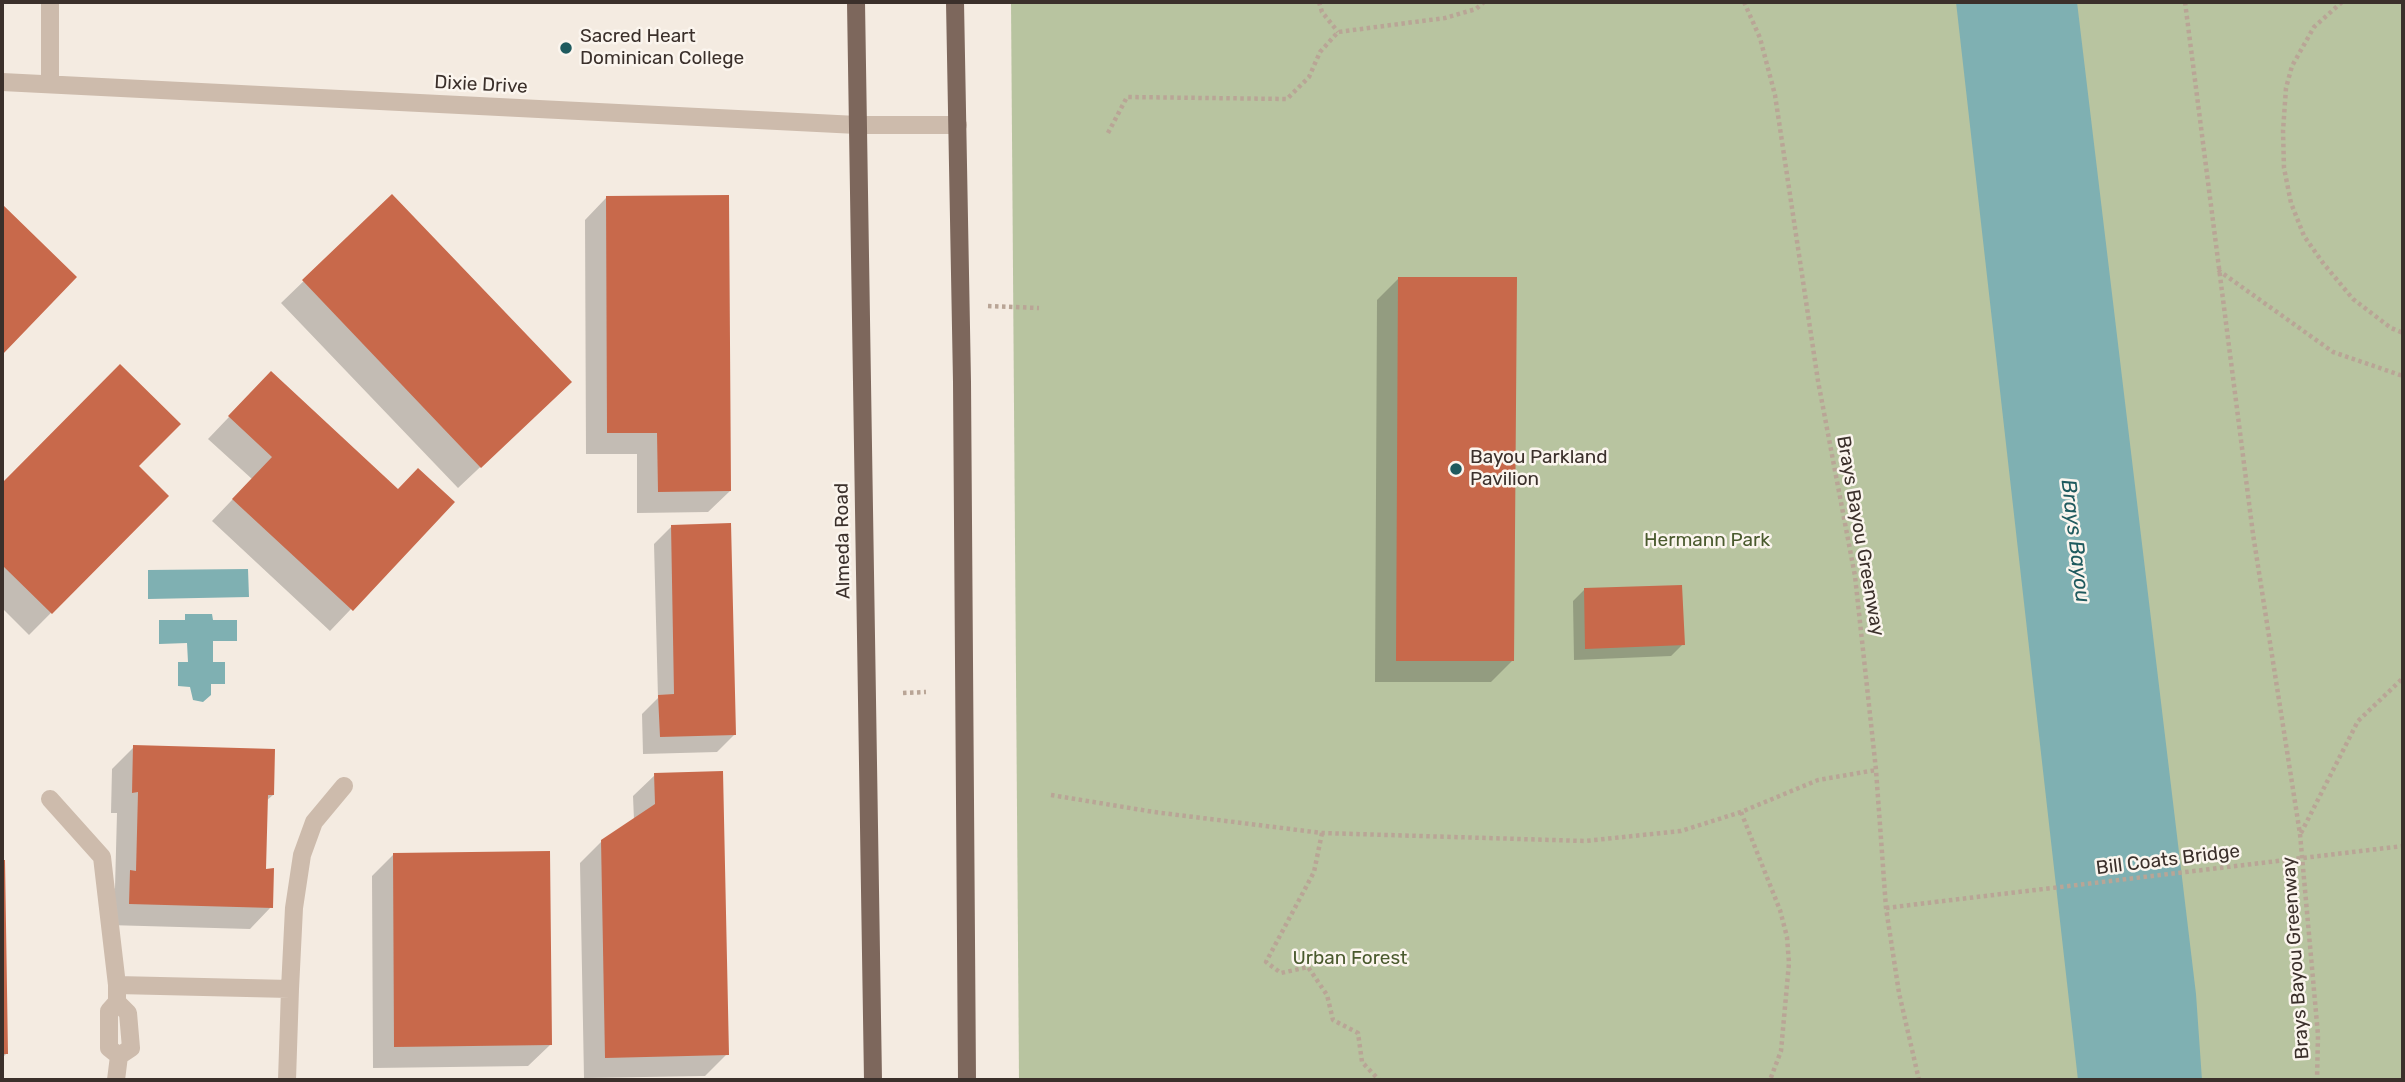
<!DOCTYPE html>
<style>
body{margin:0}
#map{position:relative;width:2405px;height:1082px;overflow:hidden;background:#f4ebe1;font-family:Rubik,sans-serif}
canvas{display:block}
.frame{position:absolute;inset:0;border:4px solid #3b302b;pointer-events:none}
</style>
<div id="map">
<canvas width="2405" height="1082"></canvas>
<div class="frame"></div>
</div>
<script>
const ctx = document.querySelector('canvas').getContext('2d');
ctx.lineJoin = 'round';
function paint(path, color) { ctx.fillStyle = color; ctx.fill(path, 'evenodd'); }
const toPath = rows => new Path2D(rows.map(r => 'M' + r).join(''));
function strokePath(path, color, width, dash) { ctx.strokeStyle = color; ctx.lineWidth = width; ctx.lineCap = dash ? 'butt' : 'round'; ctx.setLineDash(dash || []); ctx.stroke(path); }
function drawText(font, color, halo, rows, align = 'center') {
  ctx.font = font + ' Rubik,sans-serif'; ctx.lineWidth = 5; ctx.setLineDash([]); ctx.textBaseline = 'middle'; ctx.strokeStyle = halo; ctx.fillStyle = color; for (const [text, x, y, turn = 0] of rows) {
    ctx.save(); ctx.translate(x, y); ctx.rotate((+turn || 0) * Math.PI / 180); ctx.textAlign = isNaN(turn) ? turn : align; if (halo) ctx.strokeText(text, 0, 0); ctx.fillText(text, 0, 0); ctx.restore();
  }
}
paint(toPath([
 [1011,2,2403,2,2403,1080,1019,1080]
]), '#b8c4a0');
paint(toPath([
 [1956,2,2077,2,2196,994,2202,1080,2078,1080],
 [248,569,249,597,148,599,148,570],
 [185,614,212,614,213,620,237,620,237,641,213,641,213,662,225,662,225,684,211,684,211,695,203,702,193,700,190,687,178,686,178,662,188,662,187,643,159,644,159,620,185,620]
]), '#7fb0b2');
paint(toPath([
 [392,196,548,403,458,488,281,303],
 [606,198,730,491,708,512,637,513,637,454,586,454,585,220],
 [2,207,75,277,2,352],
 [1399,278,1513,660,1491,682,1375,682,1377,300],
 [120,366,136,466,167,496,29,635,2,608,2,485],
 [250,395,351,609,330,631,212,521,252,479,208,439],
 [671,527,734,735,717,752,643,754,642,714,658,698,654,544],
 [1584,590,1683,644,1671,656,1574,660,1573,601],
 [134,747,273,795,266,801,264,871,271,907,250,929,108,925,109,894,115,888,117,813,111,813,112,769],
 [655,775,727,1054,705,1076,584,1078,580,863,602,841,634,820,633,796],
 [394,854,550,1045,528,1066,373,1068,372,876],
 [2,862,7,1053,2,1058]
]), '#0003');
paint(toPath([
 [392,194,572,382,481,468,302,280],
 [729,195,731,491,658,492,657,433,607,433,606,196],
 [2,204,77,277,2,355],
 [1398,277,1517,277,1514,661,1396,661],
 [120,364,181,424,139,466,169,496,52,614,2,565,2,483],
 [271,371,398,489,418,468,455,502,353,611,232,499,272,457,228,416],
 [731,523,736,735,660,737,658,695,674,694,671,525],
 [1682,585,1685,645,1585,649,1584,588],
 [133,745,275,749,274,795,268,795,266,869,274,868,273,908,129,904,130,870,136,871,138,792,132,793],
 [723,771,729,1055,605,1058,601,840,655,804,654,773],
 [550,851,552,1045,394,1047,393,853],
 [2,860,5,860,8,1054,2,1054]
]), '#c8694b');
strokePath(toPath([
 [1319,2,1322,12,1338,32],
 [1744,2,1760,38,1775,95,1818,381,1855,576,1876,770,1886,908,1899,993,1919,1080],
 [2185,2,2253,534,2300,834,2318,1035,2317,1080],
 [2342,2,2314,27,2292,66,2286,88,2283,131,2284,168,2291,203,2304,236,2323,263,2353,299,2391,328,2403,333],
 [1108,133,1127,97,1287,99,1309,77,1320,52,1338,32,1445,18,1476,9,1484,2],
 [2218,270,2333,352,2403,376],
 [988,306,1039,308],
 [903,693,926,692],
 [1051,795,1154,812,1322,833,1585,841,1681,831,1741,812,1818,780,1876,770],
 [1741,812,1780,910,1787,937,1789,963,1781,1051,1770,1080],
 [1322,833,1314,872,1266,962,1281,973,1308,967,1327,995,1333,1020,1358,1033,1362,1062,1379,1080],
 [2301,833,2358,721,2403,678],
 [1886,908,1935,902]
]), '#b9a596', 4.5, [3.5, 3.5]);
strokePath(toPath([
 [2,82,857,125,958,125],
 [50,84,50,2],
 [50,799,102,857,117,985],
 [290,989,294,908,302,855,314,822,344,786],
 [119,1056,109,1048,109,1011,117,1002,117,985,290,989,287,1080],
 [116,1080,119,1056,131,1048,128,1013,117,1002]
]), '#cdbbac', 18);
strokePath(toPath([
 [856,2,873,1080],
 [955,2,962,382,967,1080]
]), '#7d675c', 18);
strokePath(toPath([
 [1935,902,2403,846]
]), '#b9a596', 4.5, [3.5, 3.5]);
for (const [x, y, r, color] of [
 [566,48,7,"#1f5a5e"],
 [1456,469,7,"#1f5a5e"]
]) { const dot = new Path2D(); dot.arc(x, y, r, 0, 2 * Math.PI); ctx.fillStyle = color; ctx.fill(dot); strokePath(dot, '#fbf5ee', 2.5); }
drawText('19px', '#3b302b', '#fbf5ee', [
 ["Sacred Heart",580,37],
 ["Dominican College",580,59],
 ["Bayou Parkland",1470,458],
 ["Pavilion",1470,480]
], 'left');
drawText('19px', '#3b302b', '#fbf5ee', [
 ["Dixie Drive",481,85,3],
 ["Brays Bayou Greenway",1860,536,80],
 ["Almeda Road",843,541,-91],
 ["Bill Coats Bridge",2168,860,-7],
 ["Brays Bayou Greenway",2296,958,-94]
]);
drawText('19px', '#4a5a2e', '#fbf5ee', [
 ["Hermann Park",1707,541],
 ["Urban Forest",1350,959]
]);
drawText('italic 21px', '#1f5a5e', '#fbf5ee', [
 ["Brays Bayou",2075,541,83]
]);
</script>
